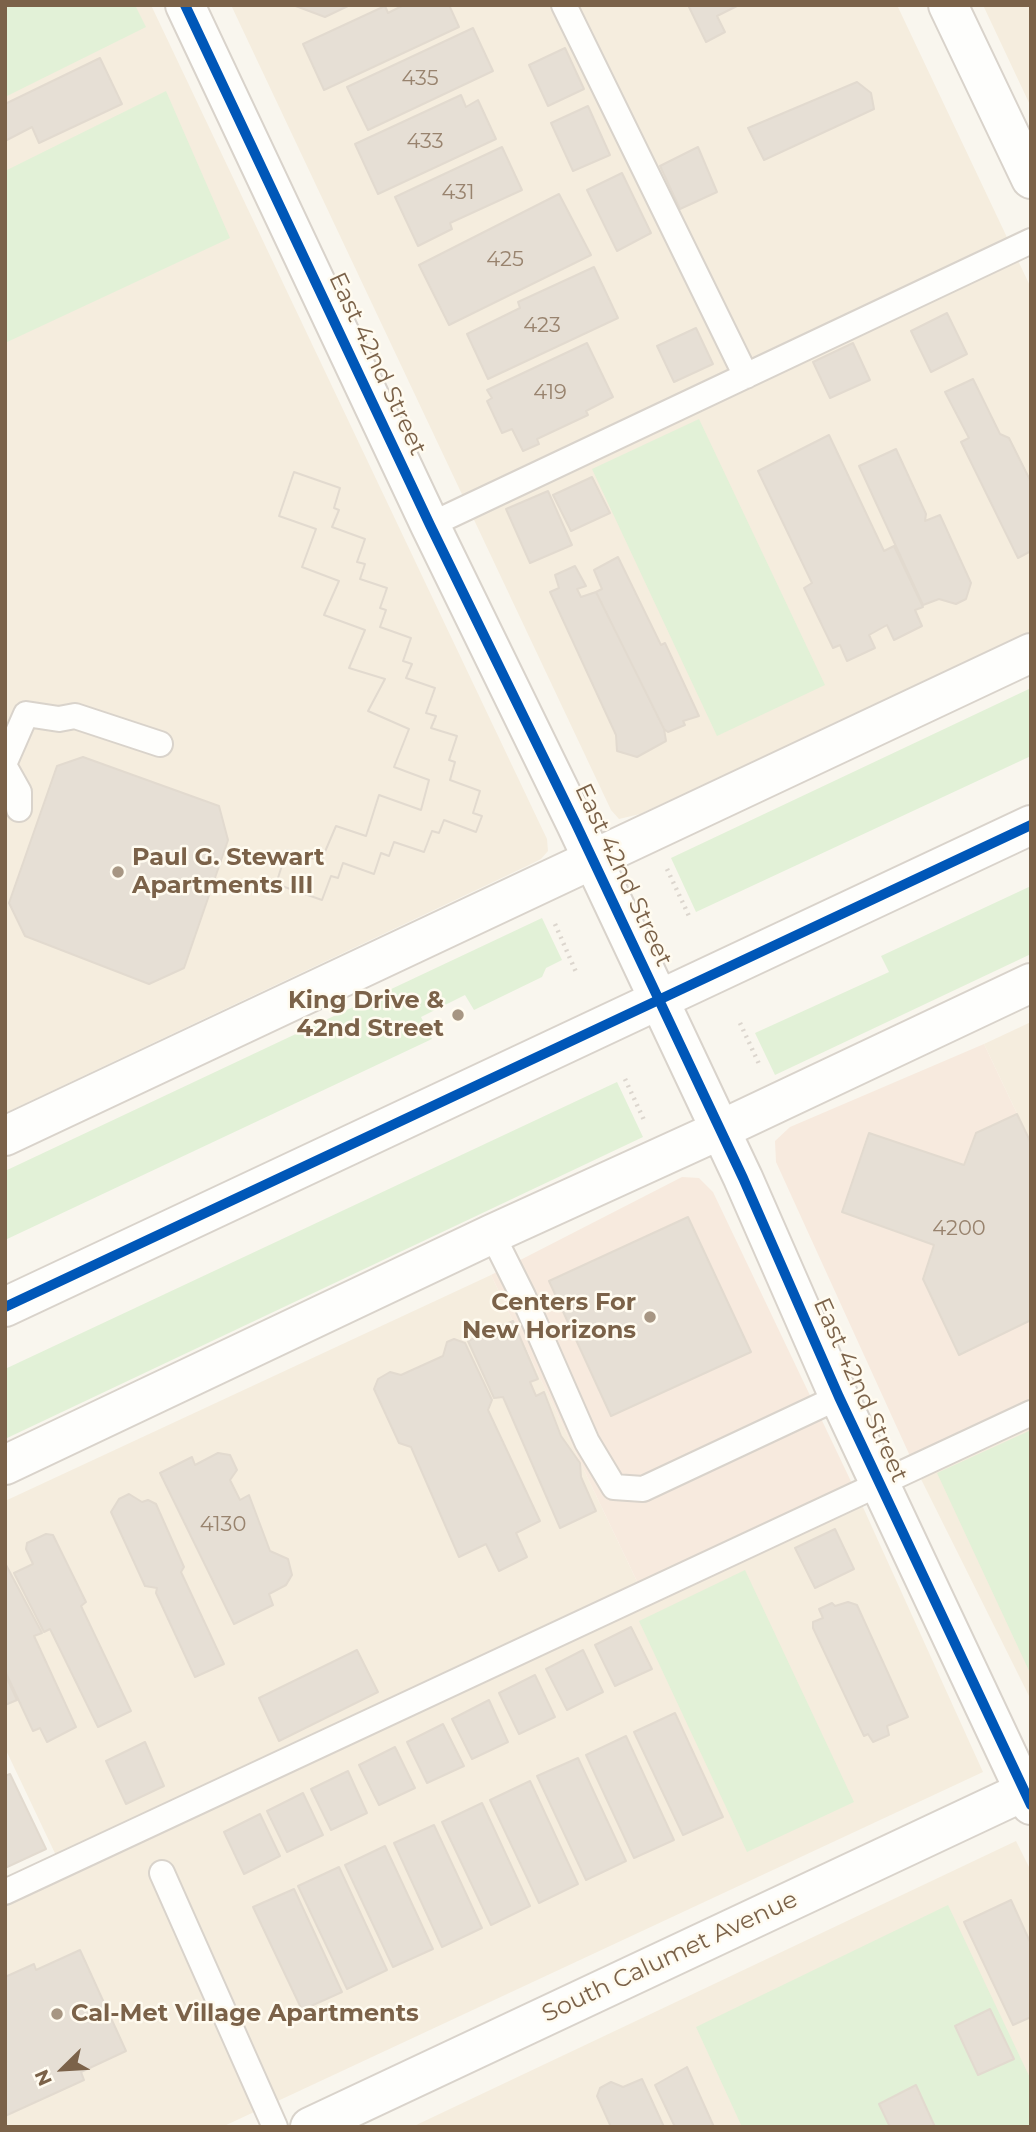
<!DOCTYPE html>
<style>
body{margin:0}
#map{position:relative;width:1036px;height:2132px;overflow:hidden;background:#f9f6ee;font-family:Montserrat,sans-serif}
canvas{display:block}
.frame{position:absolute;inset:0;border:7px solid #7b6249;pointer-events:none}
.north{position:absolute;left:28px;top:2034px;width:70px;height:70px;-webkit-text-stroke:5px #fffbf0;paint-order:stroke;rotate:246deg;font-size:19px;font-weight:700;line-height:28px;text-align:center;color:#7b6249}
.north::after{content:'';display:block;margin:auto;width:24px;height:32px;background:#7b6249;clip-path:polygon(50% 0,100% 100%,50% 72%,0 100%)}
</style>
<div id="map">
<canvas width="1036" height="2132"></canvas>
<div class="frame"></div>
<div class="north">N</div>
</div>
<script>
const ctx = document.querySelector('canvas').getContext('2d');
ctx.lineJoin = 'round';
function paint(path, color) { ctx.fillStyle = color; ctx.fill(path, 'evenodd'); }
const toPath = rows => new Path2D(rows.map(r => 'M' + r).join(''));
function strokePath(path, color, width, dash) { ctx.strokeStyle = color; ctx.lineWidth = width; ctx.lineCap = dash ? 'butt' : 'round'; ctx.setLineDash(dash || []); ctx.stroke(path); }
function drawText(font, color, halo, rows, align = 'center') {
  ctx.font = font + ' Montserrat,sans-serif'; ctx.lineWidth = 5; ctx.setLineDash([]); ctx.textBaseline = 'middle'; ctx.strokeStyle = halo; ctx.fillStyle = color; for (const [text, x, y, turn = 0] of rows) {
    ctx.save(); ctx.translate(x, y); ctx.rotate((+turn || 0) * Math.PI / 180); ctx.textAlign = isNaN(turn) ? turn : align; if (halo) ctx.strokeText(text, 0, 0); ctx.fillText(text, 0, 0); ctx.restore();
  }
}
paint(toPath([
 [5,5,151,5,547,839,548,851,541,859,527,866,5,1113],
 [231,5,897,5,1031,288,1031,635,640,814,619,819,611,810],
 [983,5,1031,5,1031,107],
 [1031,1022,1031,1143,984,1044],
 [491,1275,643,1594,857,1494,983,1772,222,2127,5,2127,5,1892,61,1866,5,1748,5,1501],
 [1031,1413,1031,1700,915,1467],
 [1016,1841,1031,1871,1031,2127,412,2127]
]), '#f5edde');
paint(toPath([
 [984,1044,1031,1143,1031,1413,915,1467,776,1162,775,1141,790,1127],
 [682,1177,699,1178,713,1192,857,1494,643,1594,491,1275]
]), '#f7eade');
paint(toPath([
 [5,5,135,5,146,27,5,97],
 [166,91,230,238,5,343,5,171],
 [699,419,825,685,717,736,592,469],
 [1031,688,1031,756,696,912,671,858],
 [1031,886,1031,954,775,1075,755,1033,889,972,881,956],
 [542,918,562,960,546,968,542,977,474,1010,465,995,421,1017,432,1039,5,1240,5,1171],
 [617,1082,643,1137,5,1439,5,1369],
 [1031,1430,1031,1675,937,1473],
 [745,1570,854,1802,747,1852,639,1621],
 [948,1905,1031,2080,1031,2127,742,2127,696,2027]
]), '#e2f1d7');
const building = toPath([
 [293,5,350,5,325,17,293,5],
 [404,5,449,5,459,27,324,90,303,44,385,6,388,13,404,5],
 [688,5,739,5,717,16,725,32,706,42,688,5],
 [473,28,493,71,368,130,347,87,473,28],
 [565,48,584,89,548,106,529,65,565,48],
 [100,58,122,104,39,143,32,127,5,141,5,104,100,58],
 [857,82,871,93,874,109,764,160,748,128,857,82],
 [461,95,466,107,478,100,496,139,378,194,355,144,461,95],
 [588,106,610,155,573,171,551,123,588,106],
 [502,147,522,190,450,223,452,229,418,246,395,197,502,147],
 [698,147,717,192,680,209,660,166,698,147],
 [622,173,651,233,617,251,587,190,622,173],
 [559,194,591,255,449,325,419,265,559,194],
 [594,267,618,318,488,379,467,334,520,308,518,302,594,267],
 [947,313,967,354,931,372,911,331,947,313],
 [696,328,713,364,674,382,657,346,696,328],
 [587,343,613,397,586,411,588,415,537,439,539,444,523,451,512,429,502,433,487,401,492,398,487,390,587,343],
 [853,343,870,380,830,398,813,362,853,343],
 [973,379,1000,434,1009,438,1031,482,1031,551,1018,558,961,442,969,438,945,392,973,379],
 [829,435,884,551,894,546,923,607,915,610,922,626,894,640,887,625,869,635,875,648,847,661,840,645,833,648,804,588,812,583,758,471,829,435],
 [896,449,926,514,925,521,940,515,971,583,966,599,956,604,939,599,923,605,859,466,896,449],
 [294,472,340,488,334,508,339,510,332,527,365,539,357,562,365,564,360,579,387,588,380,608,386,610,380,627,411,638,403,661,412,664,406,678,435,688,426,713,436,716,431,728,457,736,449,760,455,762,450,780,480,791,473,813,482,816,476,832,444,820,439,833,432,831,424,852,394,842,389,856,381,853,374,874,343,863,338,878,331,876,322,900,276,884,287,850,321,861,336,826,366,836,379,795,421,810,429,780,394,767,409,729,368,711,385,679,349,668,365,630,324,615,339,581,302,567,316,529,279,516,294,472],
 [294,472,340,488,334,508,339,510,332,527,365,539,357,562,365,564,360,579,387,588,380,608,386,610,380,627,411,638,403,661,412,664,406,678,435,688,426,713,436,716,431,728,457,736,449,760,455,762,450,780,480,791,473,813,482,816,476,832,444,820,439,833,432,831,424,852,394,842,389,856,381,853,374,874,343,863,338,878,331,876,322,900,276,884,287,850,321,861,336,826,366,836,379,795,421,810,429,780,394,767,409,729,368,711,385,679,349,668,365,630,324,615,339,581,302,567,316,529,279,516,294,472],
 [592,477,610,513,571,531,553,495,592,477],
 [548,491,572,545,530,563,506,509,548,491],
 [618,557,661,645,665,643,699,716,683,721,685,725,668,732,664,729,596,592,602,589,594,570,618,557],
 [575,566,586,586,577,589,581,597,596,592,664,729,666,741,637,757,617,751,616,735,550,592,559,588,555,575,575,566],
 [83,757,219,806,228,840,184,968,149,984,25,936,9,903,57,766,83,757],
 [1017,1114,1031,1143,1031,1320,959,1355,923,1279,934,1245,842,1212,869,1133,964,1165,976,1133,1017,1114],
 [688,1217,751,1352,611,1416,549,1281,688,1217],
 [513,1321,538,1379,530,1382,536,1396,544,1392,561,1436,580,1463,581,1477,596,1511,560,1528,503,1397,494,1398,468,1341,513,1321],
 [454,1339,465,1343,492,1400,488,1410,540,1521,516,1533,527,1557,499,1571,486,1544,459,1557,411,1447,399,1443,374,1389,378,1379,390,1372,401,1375,443,1356,447,1342,454,1339],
 [218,1453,230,1455,237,1470,230,1480,240,1500,249,1495,270,1551,288,1559,292,1575,286,1585,269,1594,273,1605,234,1624,160,1473,192,1457,195,1465,218,1453],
 [129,1494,142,1502,148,1500,156,1504,184,1567,181,1572,224,1664,195,1677,156,1593,157,1588,145,1586,111,1512,119,1499,129,1494],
 [835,1529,854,1569,815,1588,795,1548,835,1529],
 [46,1534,53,1535,86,1602,81,1606,131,1711,98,1727,50,1629,44,1632,14,1573,33,1564,26,1549,27,1543,46,1534],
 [5,1563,42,1633,34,1636,76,1727,47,1742,40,1728,33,1731,5,1671,5,1563],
 [848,1602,857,1605,908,1717,887,1726,889,1735,873,1742,868,1734,864,1736,813,1628,813,1622,823,1618,819,1609,832,1603,835,1606,848,1602],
 [631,1627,652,1669,615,1686,595,1645,631,1627],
 [357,1650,378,1692,279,1741,259,1698,357,1650],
 [583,1650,603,1692,567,1710,546,1669,583,1650],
 [5,1674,17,1700,5,1705,5,1674],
 [535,1675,555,1717,519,1734,499,1693,535,1675],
 [489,1700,508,1742,472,1759,452,1719,489,1700],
 [675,1713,723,1817,683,1835,634,1732,675,1713],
 [443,1724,464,1766,427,1783,407,1742,443,1724],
 [626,1736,674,1840,634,1858,586,1755,626,1736],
 [145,1742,164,1786,126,1804,106,1761,145,1742],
 [395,1747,415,1788,379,1805,359,1765,395,1747],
 [578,1758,626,1861,586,1880,537,1776,578,1758],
 [348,1771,367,1813,331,1830,311,1789,348,1771],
 [10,1774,46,1849,5,1868,5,1776,10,1774],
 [530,1781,578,1884,539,1903,490,1800,530,1781],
 [303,1793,323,1835,287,1852,267,1811,303,1793],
 [482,1803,530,1906,491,1925,442,1822,482,1803],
 [260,1814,280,1856,244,1874,224,1832,260,1814],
 [434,1825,482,1928,442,1947,394,1843,434,1825],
 [385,1846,433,1949,393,1967,345,1865,385,1846],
 [339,1867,387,1970,347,1989,298,1886,339,1867],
 [294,1889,342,1992,302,2010,253,1907,294,1889],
 [1011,1900,1031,1944,1031,2017,1013,2025,964,1922,1011,1900],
 [80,1950,126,2051,81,2072,84,2080,5,2116,5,1977,34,1964,36,1970,80,1950],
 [990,2009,1014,2059,978,2075,955,2026,990,2009],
 [687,2067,714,2127,675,2127,655,2085,687,2067],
 [642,2079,664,2127,611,2127,597,2096,600,2088,611,2082,623,2087,642,2079],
 [916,2085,935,2127,890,2127,879,2104,916,2085]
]);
paint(building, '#e6dfd5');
strokePath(building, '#e2dacf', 2);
const service = toPath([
 [564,5,746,376],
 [430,525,1031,241],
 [5,762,26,714,59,719,75,716,160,744],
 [5,767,19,792,19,809],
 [492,1234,523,1296,587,1442,614,1487,643,1489,839,1397],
 [162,1873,275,2127],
 [5,1892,1031,1413]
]);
const minor = toPath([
 [185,5,430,525,576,824,743,1178,839,1397,1031,1805],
 [948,5,1031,179],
 [5,1136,1031,653],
 [5,1465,492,1234,720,1130,1031,983],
 [310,2127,1031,1788]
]);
const tertiary = toPath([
 [5,1307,1031,825]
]);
strokePath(service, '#d9d3cb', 28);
strokePath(minor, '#d9d3cb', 42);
strokePath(tertiary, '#d9d3cb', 42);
strokePath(toPath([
 [667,869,689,916],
 [555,924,576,972],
 [740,1023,760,1066],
 [625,1079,644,1120]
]), '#dcd6ce', 4.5, [2, 5]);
strokePath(service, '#fefefc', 24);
strokePath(minor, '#fefefc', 38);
strokePath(tertiary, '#fefefc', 38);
strokePath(toPath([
 [185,5,430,525,576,824,743,1178,839,1397,1031,1805],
 [5,1307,1031,825]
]), '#0057b8', 10);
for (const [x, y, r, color] of [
 [118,872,7,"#a79683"],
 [458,1015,7,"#a79683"],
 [650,1317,7,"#a79683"],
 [57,2014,7,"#a79683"]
]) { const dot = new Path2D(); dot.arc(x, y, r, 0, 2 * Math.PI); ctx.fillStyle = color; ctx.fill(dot); strokePath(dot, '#fffbf0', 2.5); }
drawText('21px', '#98836e', null, [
 ["435",420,79],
 ["433",425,142],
 ["431",458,193],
 ["425",505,260],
 ["423",542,326],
 ["419",550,393],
 ["4200",959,1229],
 ["4130",223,1525]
]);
drawText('24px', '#7b6249', '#fffbf0', [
 ["East 42nd Street",377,364,65],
 ["East 42nd Street",623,875,65],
 ["East 42nd Street",860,1390,66],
 ["South Calumet Avenue",670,1957,-25]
]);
drawText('bold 24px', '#7b6249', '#fffbf0', [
 ["Paul G. Stewart",132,858],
 ["Apartments III",132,886],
 ["King Drive &",444,1001,"right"],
 ["42nd Street",444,1029,"right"],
 ["Centers For",636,1303,"right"],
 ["New Horizons",636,1331,"right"],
 ["Cal-Met Village Apartments",71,2014]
], 'left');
</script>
